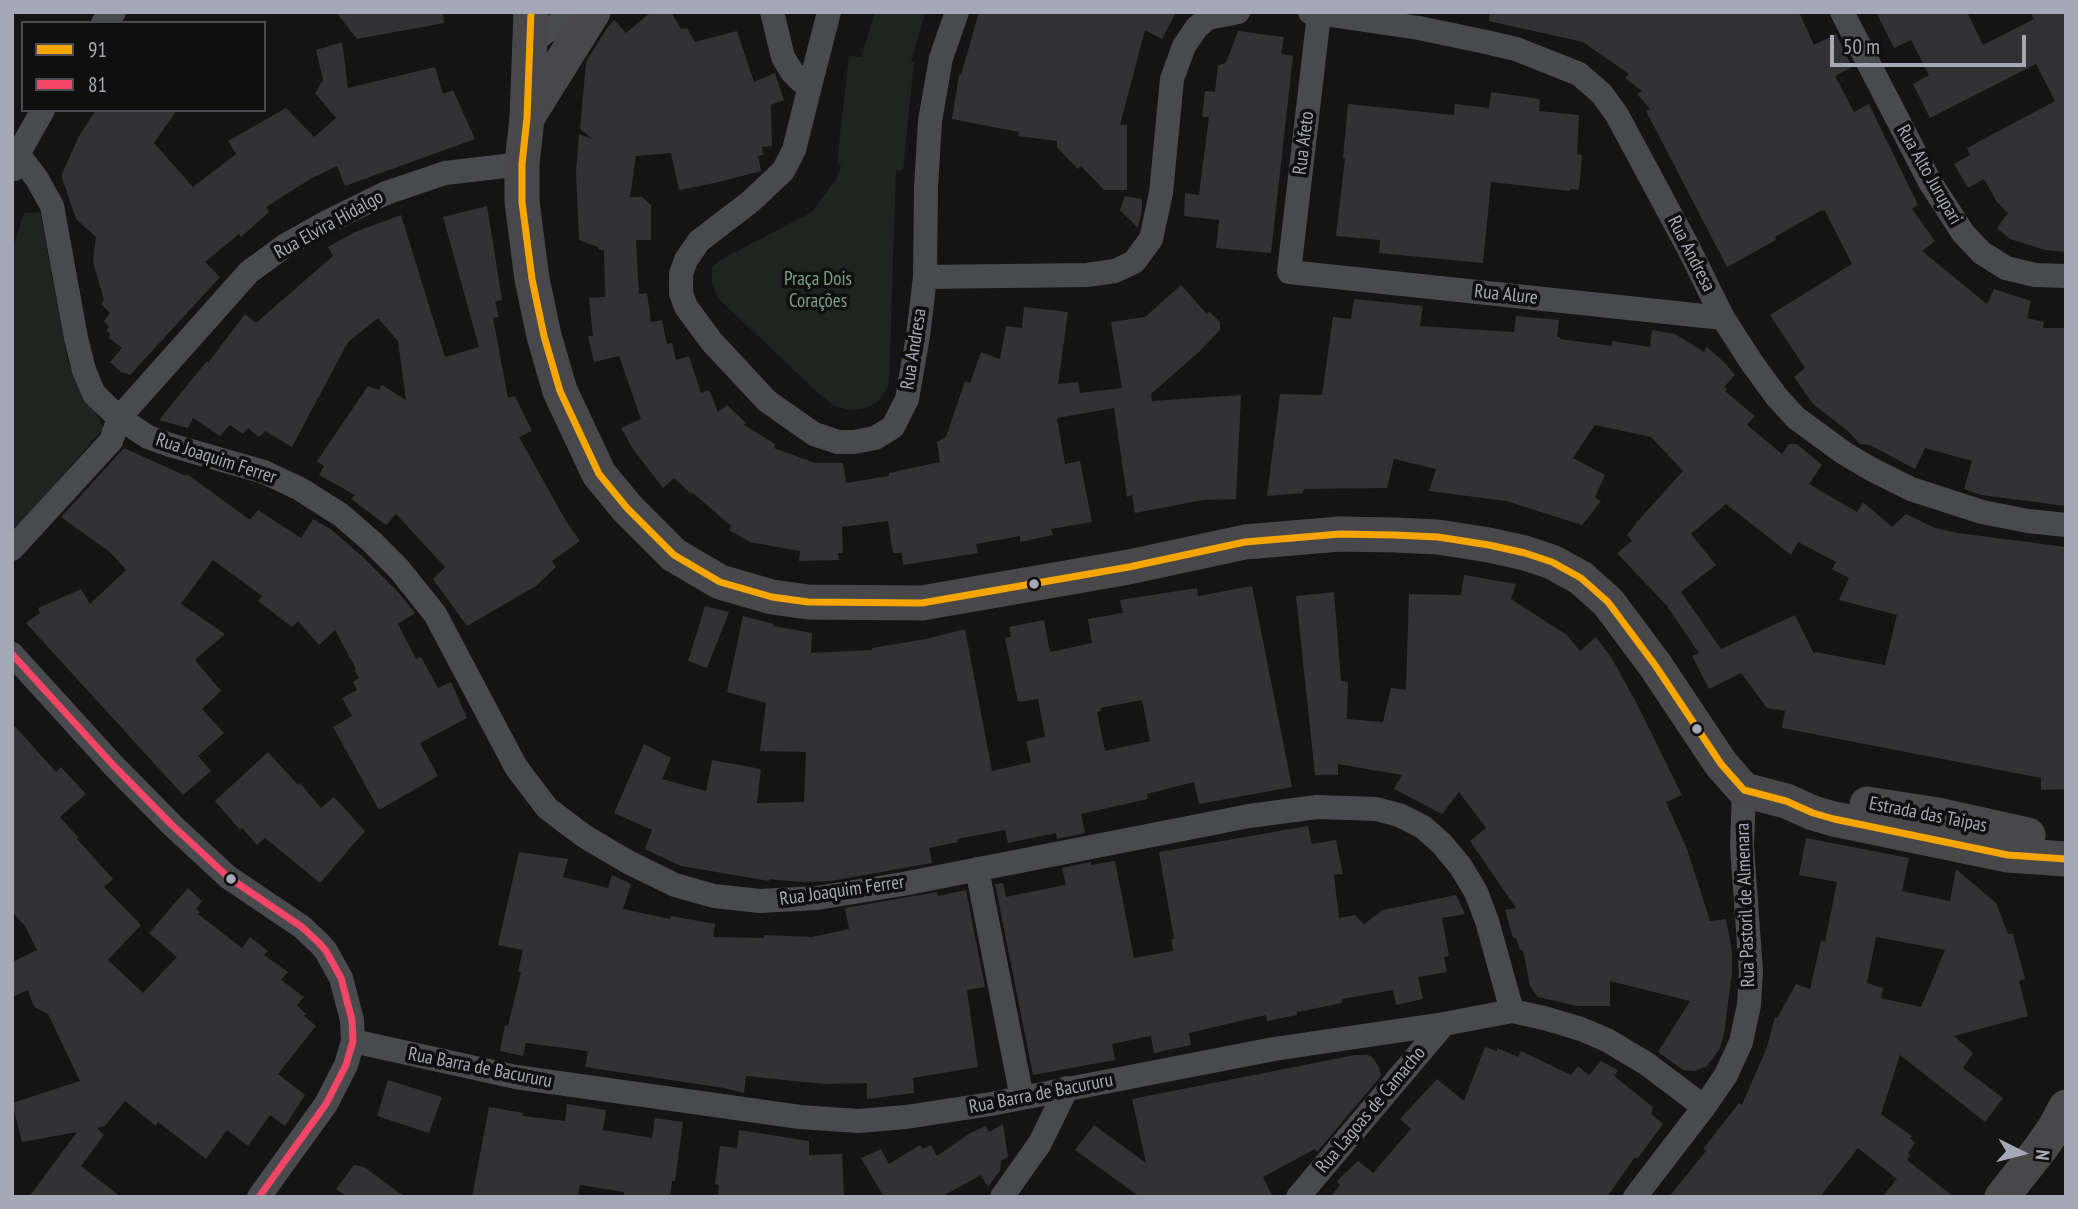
<!DOCTYPE html>
<meta charset="utf-8">
<style>
body{margin:0}
#map{position:relative;width:2078px;height:1209px;overflow:hidden;background:#141415;font-family:"PT Sans Narrow",sans-serif}
canvas{display:block}
.frame{position:absolute;inset:0;border:14px solid #a5a8b6;pointer-events:none}
.legend{position:absolute;left:21px;top:21px;width:245px;height:91px;box-sizing:border-box;background:#0f0f10;border:2px solid #4b4c52;margin:0;padding:9px 12px;list-style:none;font-size:21px;color:#a5a8b6}
.legend li{display:flex;align-items:center;gap:14px;height:35px}
.legend b{width:35px;border:2px solid #4b4c52}
.north{position:absolute;left:1987px;top:1118px;width:70px;height:70px;-webkit-text-stroke:5px #0f0f10;paint-order:stroke;rotate:96deg;font-size:19px;font-weight:700;line-height:28px;text-align:center;color:#a5a8b6}
.north::after{content:'';display:block;margin:auto;width:24px;height:32px;background:#a5a8b6;clip-path:polygon(50% 0,100% 100%,50% 72%,0 100%)}
.scale{position:absolute;left:1830px;top:35px;width:196px;height:32px;box-sizing:border-box;border:4px solid #a5a8b6;border-top:0;padding-left:9px;font-size:21px;line-height:24px;white-space:nowrap;color:#a5a8b6;-webkit-text-stroke:5px #0f0f10;paint-order:stroke}
</style>
<div id="map">
<canvas width="2078" height="1209"></canvas>
<div class="frame"></div>
<ul class="legend">
<li><b style="height:9px;background:#f7a600"></b>91</li>
<li><b style="height:9px;background:#f34667"></b>81</li>
</ul>
<div class="north">N</div>
<div class="scale">50 m</div>
</div>
<script>
const ctx = document.querySelector('canvas').getContext('2d');
ctx.lineJoin = 'round';
function paint(path, color) { ctx.fillStyle = color; ctx.fill(path, 'evenodd'); }
const toPath = rows => new Path2D(rows.map(r => 'M' + r).join(''));
function strokePath(path, color, width, dash) { ctx.strokeStyle = color; ctx.lineWidth = width; ctx.lineCap = dash ? 'butt' : 'round'; ctx.setLineDash(dash || []); ctx.stroke(path); }
function drawText(font, color, halo, rows, align = 'center') {
  ctx.font = font + ' "PT Sans Narrow",sans-serif'; ctx.lineWidth = 7; ctx.setLineDash([]); ctx.textBaseline = 'middle'; ctx.strokeStyle = halo; ctx.fillStyle = color; for (const [text, x, y, turn = 0] of rows) {
    ctx.save(); ctx.translate(x, y); ctx.rotate((+turn || 0) * Math.PI / 180); ctx.textAlign = isNaN(turn) ? turn : align; if (halo) ctx.strokeText(text, 0, 0); ctx.fillText(text, 0, 0); ctx.restore();
  }
}
paint(toPath([
 [875,12,925,12,911,62,914,63,903,170,896,170,889,385,880,399,874,404,862,409,850,410,834,406,817,392,719,299,712,285,712,267,722,259,812,212,837,178,841,164,837,163,849,56,861,57],
 [40,212,68,362,104,428,12,534,12,250,24,213]
]), '#1e2520');
paint(toPath([
 [336,12,443,12,444,23,357,39],
 [651,12,671,12,681,29,687,28,695,42,737,31,754,82,775,73,784,100,771,105,772,146,762,147,763,155,758,156,761,171,719,182,679,190,671,153,636,156,630,197,642,197,651,205,651,240,636,240,639,294,647,293,651,322,662,320,667,344,672,343,676,360,689,356,701,393,709,390,718,412,727,405,746,423,744,425,775,444,774,448,815,463,843,463,846,483,889,476,889,473,940,462,937,442,946,437,965,381,970,383,981,352,1000,359,1006,326,1022,328,1024,307,1068,312,1058,384,1078,382,1080,393,1122,388,1111,322,1145,317,1181,285,1207,314,1209,311,1220,322,1220,330,1200,351,1151,394,1152,401,1241,395,1236,499,1203,500,1135,513,1132,495,1127,497,1114,408,1057,418,1065,464,1080,461,1092,522,1051,529,1053,535,1020,542,1020,536,976,544,978,553,903,565,902,553,893,553,888,521,842,527,843,553,838,553,839,560,799,561,800,551,750,542,729,530,731,526,693,493,691,494,674,478,663,488,633,449,621,428,641,419,619,356,594,362,588,336,593,336,589,298,605,297,604,250,599,250,598,247,579,240,576,172,579,134,593,139,580,129,586,62,607,28,614,20,626,33],
 [979,12,1176,12,1162,39,1145,30,1120,125,1127,125,1127,190,1104,190,1081,166,1078,169,1066,157,1057,147,1057,141,1018,136,1019,132,952,119,959,75,961,75],
 [1490,12,1799,12,1814,45,1836,34,1852,67,1835,76,1854,112,1869,104,1918,205,1912,209,1935,241,1922,251,1987,304,1994,289,2031,301,2027,318,2044,322,2043,328,2066,328,2066,506,1981,495,1964,489,1972,461,1925,448,1915,469,1870,445,1860,444,1849,432,1813,404,1794,377,1805,368,1770,315,1852,264,1825,211,1822,210,1775,237,1776,240,1727,267,1646,111,1650,109,1637,94,1642,91,1625,78,1629,74,1583,42,1489,21],
 [1876,12,1967,12,1983,45,2034,19,2030,12,2066,12,2066,252,2045,250,2010,239,1997,228,2008,213,1997,202,1984,179,1968,188,1954,164,1970,155,1967,148,2055,101,2036,64,1930,118,1913,84,1929,75,1911,40,1894,48],
 [1238,31,1284,37,1281,54,1293,56,1271,253,1216,248,1219,220,1184,216,1185,193,1199,195,1209,117,1202,117,1205,91,1215,92,1218,65,1226,63],
 [342,42,348,88,435,67,443,94,453,90,475,139,345,186,337,166,312,178,266,207,269,212,241,237,239,234,205,262,220,277,130,375,121,372,110,362,122,348,109,338,110,334,106,330,109,327,104,321,110,313,101,304,104,300,93,262,96,237,76,219,62,178,62,174,79,136,96,110,177,110,154,143,193,187,236,154,228,141,286,108,314,137,336,118,315,93,323,80,316,50],
 [1491,92,1540,99,1539,111,1579,115,1577,154,1582,155,1579,190,1570,189,1570,191,1491,182,1483,263,1379,253,1380,240,1336,236,1345,158,1343,158,1348,104,1454,115,1455,104,1489,108],
 [1125,196,1142,199,1142,209,1138,228,1120,210],
 [487,206,502,300,495,302,499,317,493,318,508,398,515,396,532,431,519,437,566,521,580,541,552,561,556,567,536,586,467,626,433,579,445,567,396,514,386,525,351,499,355,495,319,475,324,466,317,461,368,386,379,390,382,385,406,400,398,341,378,318,348,342,292,447,265,431,259,437,248,428,243,434,230,425,220,436,193,418,188,428,159,420,207,361,208,363,245,314,256,323,333,256,328,247,355,232,401,215,445,357,479,347,443,217],
 [1354,299,1423,306,1420,326,1514,332,1516,316,1559,320,1557,337,1560,337,1560,339,1612,346,1612,341,1650,347,1652,330,1675,334,1704,352,1707,347,1725,363,1735,375,1724,387,1727,389,1725,391,1755,416,1747,425,1782,454,1789,444,1797,444,1822,465,1809,484,1857,512,1863,502,1892,527,1906,514,1935,528,1958,533,2066,547,2066,789,2041,790,2041,778,1782,728,1785,711,1767,708,1741,673,1709,689,1692,656,1699,653,1667,606,1617,553,1632,541,1627,535,1637,522,1683,471,1651,437,1595,425,1573,458,1605,475,1595,497,1601,501,1582,525,1506,501,1429,491,1436,469,1394,459,1387,488,1304,489,1303,493,1267,496,1280,394,1322,395,1333,317,1351,319],
 [1726,504,1791,555,1798,542,1836,562,1832,569,1849,578,1839,600,1897,615,1885,665,1815,652,1814,654,1795,615,1721,649,1681,592,1716,565,1691,534],
 [124,448,186,476,187,474,250,520,258,510,301,538,313,519,332,530,364,558,399,593,415,613,398,624,416,659,421,657,438,688,451,682,467,718,420,743,438,776,379,810,333,727,352,716,342,698,357,690,353,682,359,678,355,671,356,669,335,630,319,645,298,621,292,627,258,601,262,596,213,560,181,604,225,634,195,660,221,691,202,709,224,733,198,756,211,771,183,795,26,623,40,613,38,608,81,589,90,604,126,570,111,553,61,517],
 [1464,575,1516,584,1511,599,1567,635,1580,651,1596,637,1611,657,1635,700,1682,795,1666,802,1687,849,1710,921,1726,919,1732,951,1732,973,1724,1034,1720,1048,1707,1066,1695,1071,1683,1070,1658,1052,1690,1001,1610,981,1610,1006,1577,1006,1538,997,1530,986,1523,950,1520,950,1516,938,1513,938,1505,910,1516,908,1470,841,1486,828,1459,792,1442,814,1394,789,1402,775,1338,764,1338,775,1315,775,1296,596,1334,592,1341,681,1348,682,1347,719,1383,722,1391,688,1406,690,1409,594,1461,595],
 [1252,586,1292,787,1199,804,1194,782,1147,794,1148,799,1081,814,1085,833,1057,839,1056,833,1008,843,1005,830,957,839,958,842,929,848,932,863,831,881,800,882,769,879,769,881,681,866,645,849,652,830,614,813,644,744,671,758,662,779,706,791,712,760,761,769,757,803,804,802,806,752,760,751,766,703,727,692,743,616,774,624,773,626,812,633,811,653,872,650,872,648,926,639,965,629,992,771,1031,762,1026,741,1045,737,1038,699,1018,702,1005,638,1011,637,1009,627,1044,620,1050,652,1092,643,1088,619,1123,613,1120,600,1197,588,1198,596],
 [1142,700,1150,741,1105,751,1097,712,1101,711,1100,708],
 [705,606,729,612,707,668,688,661],
 [12,723,56,772,61,767,86,794,60,817,78,837,77,839,113,879,104,887,141,925,108,960,143,993,177,957,149,933,188,888,202,901,196,909,200,912,198,914,242,948,250,937,268,951,264,955,288,972,281,980,304,997,297,1005,306,1014,304,1016,316,1026,278,1074,305,1095,285,1126,270,1115,248,1146,227,1130,206,1159,158,1122,156,1126,125,1101,105,1126,97,1128,104,1135,81,1166,121,1197,29,1197,77,1132,22,1142,12,1103,80,1081,48,1014,34,1007,28,990,12,997,12,962,37,950,25,926,12,912],
 [268,752,298,785,300,783,321,808,334,797,365,831,320,883,265,838,257,845,242,828,240,830,215,801],
 [1308,826,1312,844,1336,840,1343,874,1334,875,1339,918,1355,915,1364,924,1383,910,1456,895,1465,914,1442,918,1449,956,1444,957,1447,972,1418,977,1423,999,1396,1005,1393,990,1342,999,1342,1003,1297,1012,1297,1015,1267,1021,1266,1015,1189,1033,1191,1045,1172,1049,1154,1053,1151,1036,1112,1044,1115,1060,1033,1075,995,884,1003,883,1006,897,1030,892,1066,885,1062,868,1091,862,1091,865,1115,861,1134,958,1173,951,1171,939,1174,939,1159,852],
 [1806,838,1909,858,1902,891,1950,901,1956,869,1996,903,2008,934,2013,934,2025,979,2019,981,2028,1016,1954,1036,1973,1053,1963,1068,2003,1098,1985,1122,1900,1055,1881,1114,1912,1136,1910,1138,1915,1143,1908,1153,1910,1155,1907,1160,1954,1197,1882,1197,1897,1179,1858,1148,1820,1197,1669,1197,1706,1151,1703,1149,1739,1103,1742,1105,1767,1047,1775,1017,1777,1018,1796,984,1810,989,1821,941,1825,942,1837,882,1799,875],
 [1876,937,1945,950,1921,1007,1881,998,1883,988,1867,983],
 [519,852,568,859,563,877,608,888,612,875,631,884,623,909,670,919,671,916,715,924,713,937,764,938,764,935,812,937,849,929,845,908,937,892,938,896,966,890,985,987,967,990,978,1067,913,1078,914,1093,867,1099,867,1083,825,1084,746,1076,744,1093,724,1088,585,1067,588,1051,526,1043,523,1056,500,1051,505,1025,508,1026,521,972,518,971,523,950,498,945],
 [1485,1047,1497,1051,1497,1048,1518,1057,1521,1051,1571,1075,1578,1066,1589,1075,1601,1061,1618,1070,1614,1076,1653,1107,1651,1114,1663,1124,1637,1159,1635,1157,1607,1197,1330,1197,1340,1185,1337,1181,1358,1161,1373,1173,1411,1129,1400,1119,1437,1079,1464,1101],
 [1355,1055,1368,1055,1372,1057,1379,1067,1381,1076,1317,1152,1315,1149,1263,1177,1273,1197,1140,1197,1075,1150,1094,1125,1146,1163,1132,1099],
 [388,1080,442,1097,429,1133,377,1116],
 [567,1104,606,1110,603,1130,652,1138,655,1118,683,1122,675,1181,672,1181,670,1197,624,1197,624,1192,580,1185,578,1197,472,1197,489,1107,523,1113,522,1116,565,1121],
 [1003,1124,1008,1157,1001,1161,1000,1171,988,1187,981,1175,941,1197,884,1197,861,1158,881,1149,889,1164,920,1145,923,1149,931,1145,937,1156,970,1133,986,1126,989,1132],
 [739,1130,809,1141,809,1155,842,1154,844,1197,718,1197,719,1185,715,1184,720,1146,737,1148],
 [354,1165,364,1167,405,1197,347,1197,336,1189]
]), '#323234');
strokePath(toPath([
 [772,12,783,57,792,72,801,81,810,86,794,150,783,171,750,202,699,241,686,260,681,274,681,293,686,307,712,342,767,401,814,434,838,442,854,442,875,438,893,427,907,399,918,336,925,277,926,187,930,121,941,58,957,12],
 [1310,12,1419,28,1486,42,1516,49,1579,74,1602,94,1617,115,1688,247,1723,318,1752,363,1776,396,1796,418,1844,453,1871,469,1911,489,1982,512,2028,521,2066,525],
 [1842,12,1930,182,1963,233,1982,253,2006,268,2035,275,2066,276],
 [1319,14,1289,272,1723,318],
 [103,23,114,12],
 [529,44,574,12],
 [810,86,829,12],
 [12,152,18,154,37,179,52,206,76,338,84,370,94,394,119,418,148,437,170,445,264,472,300,489,341,515,372,542,399,569,435,614,516,767,547,808,584,836,628,862,675,885,714,896,760,901,817,898,903,884,1249,816,1317,807,1376,809,1399,815,1423,827,1442,844,1461,867,1476,892,1487,921,1512,1011],
 [14,169,18,154,43,110],
 [925,277,1087,275,1115,271,1134,262,1151,239,1161,193,1172,79,1184,46,1197,27,1208,18,1238,12],
 [12,549,111,441,119,418,249,272,286,245,327,222,386,193,445,173,522,164],
 [12,654,113,765,173,826,228,877,302,927,320,944,326,951,341,978,352,1020,353,1041,346,1065,326,1104,259,1197],
 [977,869,1022,1098],
 [353,1041,516,1077,800,1117,858,1121,906,1117,991,1104,1274,1049,1444,1024,1512,1011,1544,1018,1581,1029,1607,1040,1647,1064,1704,1107],
 [1002,1197,1040,1143,1067,1088],
 [1298,1197,1444,1024],
 [1635,1197,1704,1107,1726,1075,1741,1042,1749,1005,1751,972,1742,847,1744,790]
]), '#494a4d', 24);
strokePath(toPath([
 [531,12,527,118,522,164,522,202,532,279,544,336,560,391,599,474,627,508,674,555,720,582,772,597,808,602,922,603,1129,567,1245,542,1340,534,1394,535,1438,537,1489,545,1525,553,1552,562,1581,578,1608,602,1655,665,1721,764,1744,790,1786,801,1813,813,1834,819,2008,855,2066,859],
 [527,118,593,12],
 [1867,804,1938,815,2028,835],
 [2002,1197,2040,1149,2054,1129,2066,1107]
]), '#48484b', 35);
strokePath(toPath([
 [531,12,527,118,522,164,522,202,532,279,544,336,560,391,599,474,627,508,674,555,720,582,772,597,808,602,922,603,1129,567,1245,542,1340,534,1394,535,1438,537,1489,545,1525,553,1552,562,1581,578,1608,602,1655,665,1721,764,1744,790,1786,801,1813,813,1834,819,2008,855,2066,859]
]), '#f7a600', 7);
strokePath(toPath([
 [12,654,113,765,173,826,228,877,302,927,320,944,326,951,341,978,352,1020,353,1041,346,1065,326,1104,259,1197]
]), '#f34667', 7);
for (const [x, y, r, color] of [
 [1034,584,6,"#a5a8b6"],
 [1697,729,6,"#a5a8b6"],
 [231,879,6,"#a5a8b6"]
]) { const dot = new Path2D(); dot.arc(x, y, r, 0, 2 * Math.PI); ctx.fillStyle = color; ctx.fill(dot); strokePath(dot, '#0f0f10', 2.5); }
drawText('19px', '#a5a8b6', '#0f0f10', [
 ["Rua Afeto",1304,143,-83],
 ["Rua Alto Jurupari",1929,175,60],
 ["Rua Elvira Hidalgo",329,225,-29],
 ["Rua Andresa",1691,254,63],
 ["Rua Alure",1506,295,6],
 ["Rua Andresa",914,349,-81],
 ["Rua Joaquim Ferrer",216,459,18],
 ["Estrada das Taipas",1928,815,11],
 ["Rua Joaquim Ferrer",842,891,-8],
 ["Rua Pastoril de Almenara",1746,905,-92],
 ["Rua Barra de Bacururu",480,1068,11],
 ["Rua Barra de Bacururu",1041,1094,-11],
 ["Rua Lagoas de Camacho",1371,1110,-50]
]);
drawText('19px', '#7ca184', '#0f0f10', [
 ["Praça Dois",818,280],
 ["Corações",818,302]
]);
</script>
